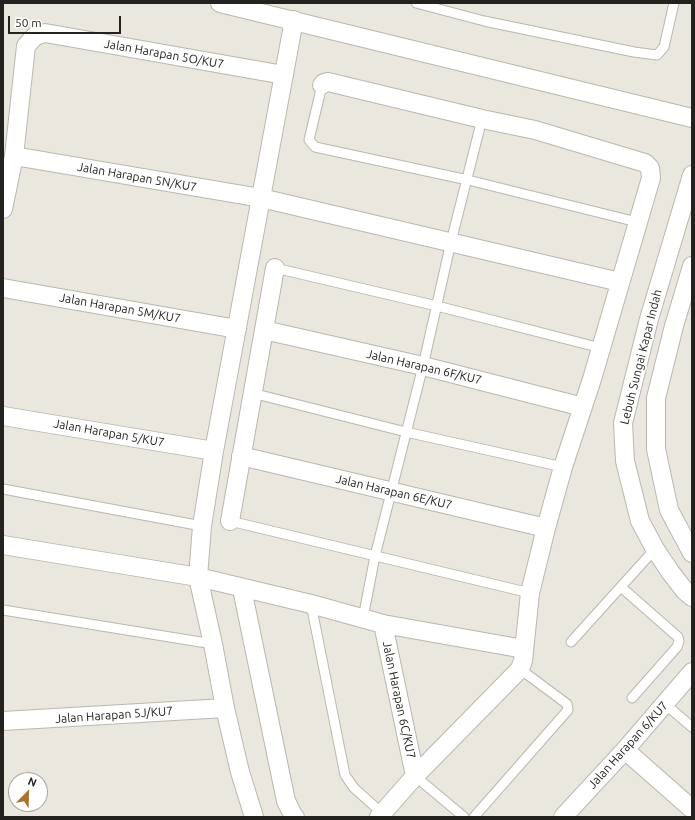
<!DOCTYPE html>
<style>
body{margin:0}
#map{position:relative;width:695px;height:820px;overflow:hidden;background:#eae7df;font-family:Ubuntu,sans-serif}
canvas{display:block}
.frame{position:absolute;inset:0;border:4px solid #23221f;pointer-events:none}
.north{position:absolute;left:8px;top:772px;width:40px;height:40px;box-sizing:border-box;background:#fff;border:1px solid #a7a7a5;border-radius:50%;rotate:23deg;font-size:11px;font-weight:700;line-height:16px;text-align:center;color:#23221f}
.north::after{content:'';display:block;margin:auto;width:14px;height:18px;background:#a9722e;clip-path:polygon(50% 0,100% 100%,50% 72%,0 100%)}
.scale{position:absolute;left:8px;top:16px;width:113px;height:18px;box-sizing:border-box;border:2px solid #23221f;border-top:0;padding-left:5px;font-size:12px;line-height:14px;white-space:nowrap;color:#23221f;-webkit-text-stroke:3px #fff;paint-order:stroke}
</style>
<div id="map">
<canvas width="695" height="820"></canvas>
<div class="frame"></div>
<div class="north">N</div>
<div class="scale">50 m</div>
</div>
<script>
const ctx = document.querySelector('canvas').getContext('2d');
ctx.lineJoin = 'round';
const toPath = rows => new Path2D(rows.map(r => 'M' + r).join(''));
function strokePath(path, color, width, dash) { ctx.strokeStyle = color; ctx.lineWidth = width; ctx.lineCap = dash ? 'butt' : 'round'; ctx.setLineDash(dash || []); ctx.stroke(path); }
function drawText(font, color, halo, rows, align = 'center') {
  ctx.font = font + ' Ubuntu,sans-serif'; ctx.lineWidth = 4; ctx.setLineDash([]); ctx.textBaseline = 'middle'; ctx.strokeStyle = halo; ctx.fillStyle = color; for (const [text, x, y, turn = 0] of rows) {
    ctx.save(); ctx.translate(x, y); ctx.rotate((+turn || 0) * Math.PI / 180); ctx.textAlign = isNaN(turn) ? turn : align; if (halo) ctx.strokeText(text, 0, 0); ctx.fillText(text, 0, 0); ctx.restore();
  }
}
const service = toPath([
 [416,3,484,21,634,52,657,55,664,47,674,3],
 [322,85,309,140,315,147,468,180,637,222],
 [275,268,437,306,601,348],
 [252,393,406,432,563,467],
 [3,489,202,526],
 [230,521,530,593],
 [621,587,678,637,679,641,677,647,632,698],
 [311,604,345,775,354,788,382,813],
 [3,610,213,644],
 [363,618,375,556,423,366,451,242,482,119],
 [571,642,655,549],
 [665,704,692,727],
 [415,776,464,817],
 [474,817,568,710,567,704,520,669]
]);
const minor = toPath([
 [220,3,692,118],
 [322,85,324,83,328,82,482,119,535,130,645,163,650,168,651,178,592,379,563,467,546,528,530,593,523,661,520,669,415,776,379,817],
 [14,156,261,198,620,282],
 [692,175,649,319,623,423,625,461,640,521,655,549,671,573,685,591,692,597],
 [3,209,14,156,26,46,35,36,45,33,284,75],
 [692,266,674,326,656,398,656,449,669,510,692,553],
 [3,288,237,329],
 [264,330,423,366,583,407],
 [3,416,214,451],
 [241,456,546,528],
 [230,521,275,268],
 [3,545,198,577,311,604,383,624,524,649],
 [242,589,286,801,293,815,295,817],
 [383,624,415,776],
 [3,721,225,708],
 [625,750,692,809],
 [254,817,240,772,225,708,213,644,198,577,202,526,214,451,294,20],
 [563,817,625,750,692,672]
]);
strokePath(service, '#bab7af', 11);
strokePath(minor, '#bab7af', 20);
strokePath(service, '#fff', 9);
strokePath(minor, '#fff', 18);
drawText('12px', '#23221f', '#fff', [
 ["Jalan Harapan 5O/KU7",164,54,10],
 ["Jalan Harapan 5N/KU7",137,177,10],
 ["Jalan Harapan 5M/KU7",120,308,10],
 ["Lebuh Sungai Kapar Indah",641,357,-76],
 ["Jalan Harapan 6F/KU7",424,367,13],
 ["Jalan Harapan 5/KU7",109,433,10],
 ["Jalan Harapan 6E/KU7",394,492,13],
 ["Jalan Harapan 6C/KU7",399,700,78],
 ["Jalan Harapan 5J/KU7",114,715,-4],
 ["Jalan Harapan 6/KU7",628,745,-48]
]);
</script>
